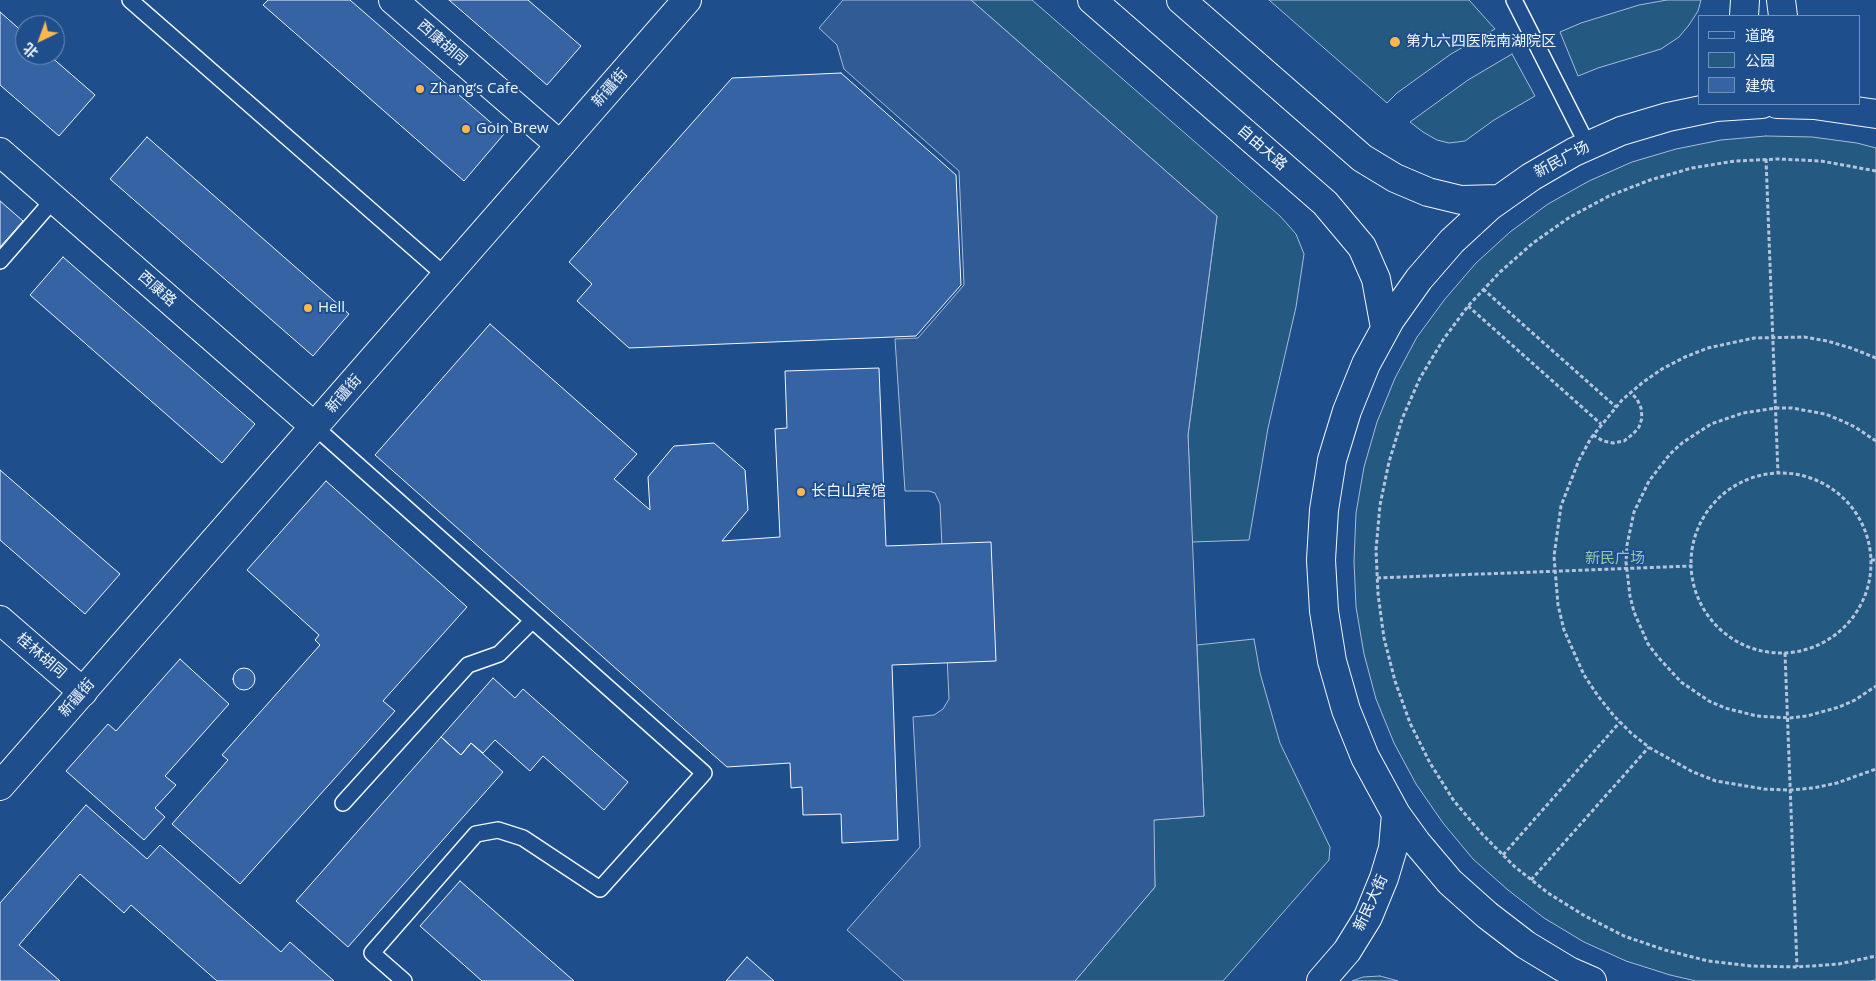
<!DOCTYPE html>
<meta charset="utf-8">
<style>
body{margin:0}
#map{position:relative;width:1876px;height:981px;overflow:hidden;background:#1f4e8c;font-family:"Open Sans","Noto Sans SC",sans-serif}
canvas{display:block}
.legend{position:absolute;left:1698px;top:15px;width:162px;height:90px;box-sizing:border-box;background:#1f4e8c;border:1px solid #7391ba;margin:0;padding:6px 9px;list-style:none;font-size:15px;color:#f2f6ff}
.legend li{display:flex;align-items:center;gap:10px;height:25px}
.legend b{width:25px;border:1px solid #7391ba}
.north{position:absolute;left:15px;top:15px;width:50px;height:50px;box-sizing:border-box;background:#1f4e8c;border:1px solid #7391ba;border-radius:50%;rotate:222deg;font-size:14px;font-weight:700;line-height:20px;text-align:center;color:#f2f6ff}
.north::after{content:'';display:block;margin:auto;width:18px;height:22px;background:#ffb74d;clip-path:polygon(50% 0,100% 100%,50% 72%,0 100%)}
</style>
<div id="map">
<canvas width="1876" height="981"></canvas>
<ul class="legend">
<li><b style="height:6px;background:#1f4e8c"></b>道路</li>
<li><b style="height:14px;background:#245a82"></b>公园</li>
<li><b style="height:14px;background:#3563a3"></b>建筑</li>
</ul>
<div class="north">北</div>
</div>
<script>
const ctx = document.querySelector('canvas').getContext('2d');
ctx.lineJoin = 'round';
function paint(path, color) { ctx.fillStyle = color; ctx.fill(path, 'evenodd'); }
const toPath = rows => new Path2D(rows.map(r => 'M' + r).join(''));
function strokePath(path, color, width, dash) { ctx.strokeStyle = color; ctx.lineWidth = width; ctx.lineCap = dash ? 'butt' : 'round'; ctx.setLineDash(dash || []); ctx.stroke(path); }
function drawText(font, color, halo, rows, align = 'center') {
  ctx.font = font + ' "Open Sans","Noto Sans SC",sans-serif'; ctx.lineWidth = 4; ctx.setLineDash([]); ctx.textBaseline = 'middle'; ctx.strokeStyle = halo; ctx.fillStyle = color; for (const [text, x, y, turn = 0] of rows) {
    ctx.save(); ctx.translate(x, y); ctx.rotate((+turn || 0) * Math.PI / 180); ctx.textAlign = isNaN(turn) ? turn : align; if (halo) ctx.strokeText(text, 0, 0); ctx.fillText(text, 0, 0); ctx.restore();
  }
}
const green = toPath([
 [971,0,1032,0,1280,216,1296,234,1304,254,1296,307,1268,428,1249,540,1192,542,1188,435,1217,216,971,0],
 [1269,0,1469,0,1495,29,1451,54,1397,93,1387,103,1269,0],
 [1667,0,1701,0,1698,11,1689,25,1679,37,1661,49,1598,68,1578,76,1560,32,1581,23,1639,5,1667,0],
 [1512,54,1535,96,1494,120,1465,141,1449,143,1437,140,1423,132,1410,122,1468,80,1512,54],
 [1766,136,1812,137,1857,143,1876,148,1876,980,1869,981,1696,981,1670,975,1626,961,1584,942,1544,918,1508,890,1473,859,1443,823,1416,784,1394,743,1376,699,1364,654,1356,607,1354,561,1356,513,1364,467,1377,422,1395,378,1417,337,1445,299,1476,263,1510,232,1548,204,1589,181,1632,162,1676,149,1721,140,1766,136],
 [1254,639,1260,673,1280,743,1330,847,1329,860,1223,981,1075,981,1155,887,1153,820,1204,816,1197,645,1254,639],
 [1380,976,1398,981,1352,981,1363,977,1380,976]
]);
paint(green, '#245a82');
strokePath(green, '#a8bbd7', 1);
const parking = toPath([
 [843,0,971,0,1217,216,1188,435,1204,816,1154,820,1155,887,1075,981,904,981,847,930,920,847,913,717,934,715,943,709,949,699,940,504,935,493,929,491,905,491,895,339,918,338,964,285,959,171,844,69,837,45,819,28,843,0]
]);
paint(parking, '#305b95');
strokePath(parking, '#a8bbd7', 1);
const building = toPath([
 [268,0,350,0,504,134,464,181,263,5,268,0],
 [449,0,528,0,581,46,547,85,449,0],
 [0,12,25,34,25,55,49,55,95,95,59,136,0,85,0,12],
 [841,73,956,175,961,285,916,336,629,348,577,301,592,284,569,262,732,78,841,73],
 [147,137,349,314,313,356,110,179,147,137],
 [0,201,23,221,0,247,0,201],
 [63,257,255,424,222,463,30,295,63,257],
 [490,324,637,454,614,479,650,510,648,477,674,446,714,443,745,470,748,510,722,541,780,537,775,429,787,428,785,371,879,368,886,546,991,542,996,661,892,665,898,840,842,843,841,814,803,815,802,787,791,788,790,763,727,767,375,455,490,324],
 [0,470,120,574,85,614,0,540,0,470],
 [326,481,467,607,383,701,395,711,240,884,172,824,228,760,222,755,320,645,315,640,319,635,247,570,326,481],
 [180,659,229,704,165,776,176,785,155,808,165,817,144,840,66,771,108,724,116,731,180,659],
 '233 679a11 11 0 1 1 22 0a11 11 0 1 1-22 0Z',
 [493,678,515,698,523,689,628,782,604,810,543,756,530,771,495,740,483,753,471,743,461,755,441,737,493,678],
 [441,737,461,755,471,743,503,772,348,947,296,901,441,737],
 [86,805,147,859,160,845,281,952,290,942,334,981,217,981,131,905,124,913,80,874,19,945,60,981,0,981,0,903,86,805],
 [460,881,574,981,482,981,420,926,460,881],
 [747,957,774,981,726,981,747,957]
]);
paint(building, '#3563a3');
strokePath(building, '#f2f6ff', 1);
const service = toPath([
 [130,0,447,277],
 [1514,0,1588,146],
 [0,261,54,199],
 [315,427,704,773,600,889,523,838,498,830,476,834,372,953,404,981],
 [343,803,468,665,499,654,532,621]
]);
const minor = toPath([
 [393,0,560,145],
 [0,620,83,692]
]);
const tertiary = toPath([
 [0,152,315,427],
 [0,786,687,0]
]);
const primary = toPath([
 [1092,0,1325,203,1362,247,1376,279,1385,328],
 [1181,0,1362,158,1395,178,1428,192,1461,200,1499,199],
 [1781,0,1783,16],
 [1744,16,1745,0],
 [1777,104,1814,105,1876,114],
 [1321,981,1347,951,1368,917,1384,878,1393,848,1396,814],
 [1592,981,1569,971,1526,945,1487,915,1450,882,1417,843,1396,814,1365,757,1346,710,1332,661,1324,611,1321,560,1324,510,1332,460,1347,411,1366,364,1390,320,1419,279,1452,241,1490,206,1531,177,1574,152,1621,131,1668,117,1716,107,1762,104]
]);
strokePath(service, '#f2f6ff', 18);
strokePath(minor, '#f2f6ff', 30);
strokePath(tertiary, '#f2f6ff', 30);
strokePath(primary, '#f2f6ff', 30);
strokePath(toPath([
 [1766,159,1778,474],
 [1876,171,1821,161,1778,159,1735,161,1692,168,1650,180,1609,196,1570,217,1533,243,1500,272,1468,306,1443,340,1420,378,1402,419,1389,462,1380,505,1376,550,1378,594,1384,638,1395,681,1410,723,1430,763,1454,801,1483,835,1514,866,1548,893,1585,916,1624,936,1665,950,1708,961,1751,966,1797,967,1839,964,1876,956],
 [1483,289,1616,407],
 [1468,306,1601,424],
 [1876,358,1851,348,1827,341,1804,337,1754,338,1708,348,1685,357,1662,369,1642,383,1622,400,1591,438,1579,460,1561,506,1554,556,1558,605,1564,630,1584,675,1598,696,1614,716,1631,733,1650,748,1693,772,1716,781,1764,789,1790,790,1813,788,1837,783,1876,769],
 [1593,435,1603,441,1613,443,1624,441,1633,434,1639,427,1642,418,1641,408,1637,399,1631,393],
 [1876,441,1855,427,1840,420,1825,414,1792,408,1776,408,1743,413,1711,424,1682,443,1670,454,1649,481,1634,512,1627,545,1626,562,1630,596,1634,612,1648,644,1658,657,1681,682,1709,701,1725,708,1757,716,1790,718,1807,716,1839,707,1855,700,1876,686],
 '1691 563a90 90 0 1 1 180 0a90 90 0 1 1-180 0Z',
 [1871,560,1876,560],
 [1377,578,1691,566],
 [1785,653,1797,967],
 [1503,855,1620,722],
 [1531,880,1649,747]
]), '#b3c4dc', 3, [4, 2.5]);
strokePath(service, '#1f4e8c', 15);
strokePath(minor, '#1f4e8c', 28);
strokePath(tertiary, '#1f4e8c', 28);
strokePath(primary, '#1f4e8c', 28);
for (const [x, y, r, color] of [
 [1395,42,6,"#ffb74d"],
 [420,89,5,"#ffb74d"],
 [466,129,5,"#ffb74d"],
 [308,308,5,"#ffb74d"],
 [801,492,5,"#ffb74d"]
]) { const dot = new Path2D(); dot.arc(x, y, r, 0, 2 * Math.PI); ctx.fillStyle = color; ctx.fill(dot); strokePath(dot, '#1f4e8c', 2); }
drawText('15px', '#f2f6ff', '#1f4e8c', [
 ["第九六四医院南湖院区",1406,42],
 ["Zhang‘s Cafe",430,89],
 ["Goin Brew",476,129],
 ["Hell",318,308],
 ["长白山宾馆",811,492]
], 'left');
drawText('15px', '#f2f6ff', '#1f4e8c', [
 ["西康胡同",442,43,41],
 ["新疆街",610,88,-49],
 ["自由大路",1262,148,41],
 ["新民广场",1562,160,-28],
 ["西康路",157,289,41],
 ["新疆街",344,394,-49],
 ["桂林胡同",41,656,41],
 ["新疆街",77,698,-49],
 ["新民大街",1371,903,-65]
]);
drawText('15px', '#97c8a6', '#1f4e8c', [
 ["新民广场",1615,559]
]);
</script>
